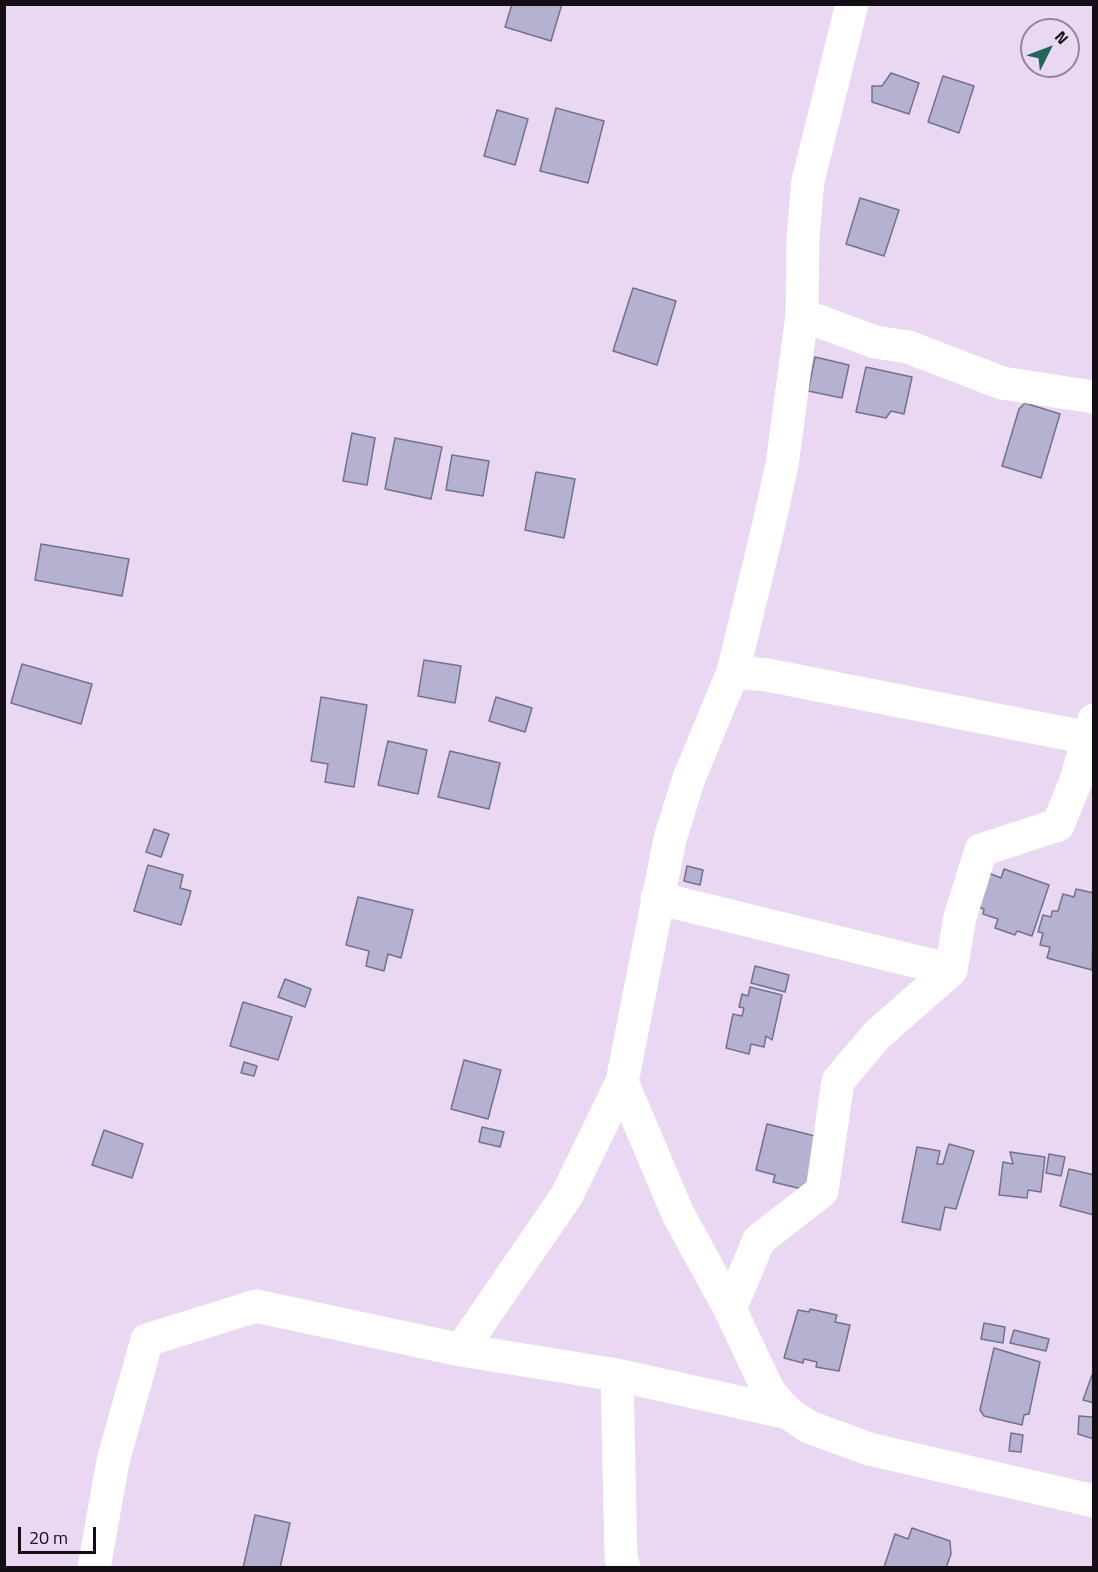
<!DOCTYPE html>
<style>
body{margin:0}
#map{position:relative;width:1098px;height:1572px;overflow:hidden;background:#ead7f2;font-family:"Titillium Web",sans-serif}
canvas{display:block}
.frame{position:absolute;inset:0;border:6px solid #140d16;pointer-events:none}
.north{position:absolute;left:1020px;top:18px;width:60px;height:60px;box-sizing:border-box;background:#ead7f2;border:2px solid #94869a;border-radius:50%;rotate:48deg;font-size:16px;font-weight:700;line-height:24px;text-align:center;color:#140d16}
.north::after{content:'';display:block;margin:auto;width:21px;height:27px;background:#216658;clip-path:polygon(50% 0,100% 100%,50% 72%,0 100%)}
.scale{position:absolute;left:18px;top:1527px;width:78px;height:27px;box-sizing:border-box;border:3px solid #140d16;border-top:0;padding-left:8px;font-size:18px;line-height:21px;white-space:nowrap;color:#140d16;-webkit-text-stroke:4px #ead7f2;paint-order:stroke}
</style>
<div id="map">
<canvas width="1098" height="1572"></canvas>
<div class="frame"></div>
<div class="north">N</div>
<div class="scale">20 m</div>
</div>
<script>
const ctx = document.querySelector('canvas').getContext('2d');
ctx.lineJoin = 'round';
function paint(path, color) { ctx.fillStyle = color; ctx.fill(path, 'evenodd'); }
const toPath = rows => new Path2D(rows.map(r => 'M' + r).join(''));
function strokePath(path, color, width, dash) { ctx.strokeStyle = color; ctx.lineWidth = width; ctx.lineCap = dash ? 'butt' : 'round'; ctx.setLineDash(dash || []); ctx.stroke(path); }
const building = toPath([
 [512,4,562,4,551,41,505,27,512,4],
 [891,73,919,83,909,114,872,102,872,86,882,86,891,73],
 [943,76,974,86,959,133,928,122,943,76],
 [556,108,604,121,588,183,540,171,556,108],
 [497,110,528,119,515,165,484,156,497,110],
 [860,198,899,210,884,256,846,244,860,198],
 [633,288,676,301,657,365,613,351,633,288],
 [815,357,849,365,842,398,808,391,815,357],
 [866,367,912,377,904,414,891,411,886,418,856,412,866,367],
 [1025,403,1060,414,1041,478,1002,466,1019,409,1025,403],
 [352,433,375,438,367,485,343,481,352,433],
 [395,438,442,447,431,499,385,489,395,438],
 [452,455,489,461,483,496,446,490,452,455],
 [536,472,575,479,564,538,525,530,536,472],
 [41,544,129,559,122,596,35,580,41,544],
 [424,660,461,666,455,703,418,696,424,660],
 [22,664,92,684,81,724,11,703,22,664],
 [321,697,367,705,354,787,325,782,328,764,311,761,321,697],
 [496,697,532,708,525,732,489,721,496,697],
 [388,741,427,750,418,794,378,785,388,741],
 [450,751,500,763,489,809,438,797,450,751],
 [154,829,169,834,161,857,146,852,154,829],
 [148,865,183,875,180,888,191,891,181,925,134,911,148,865],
 [687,866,703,870,700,885,684,881,687,866],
 [1004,869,1049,885,1032,936,1017,931,1015,935,995,928,998,919,983,914,984,909,975,906,986,872,1001,878,1004,869],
 [1076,889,1094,893,1092,970,1047,958,1050,947,1040,945,1043,933,1038,932,1043,915,1051,917,1052,911,1058,911,1063,894,1074,897,1076,889],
 [358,897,413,910,401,958,388,954,384,971,366,966,369,951,346,945,358,897],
 [755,966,789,975,785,992,751,983,755,966],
 [285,979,311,989,305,1007,278,997,285,979],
 [750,987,782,995,772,1040,766,1036,764,1047,751,1044,749,1054,726,1048,733,1014,742,1016,744,1008,739,1007,742,994,748,996,750,987],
 [243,1002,292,1017,278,1060,230,1046,243,1002],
 [464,1060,501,1070,488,1119,451,1109,464,1060],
 [244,1062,257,1066,254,1076,241,1073,244,1062],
 [767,1124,823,1138,809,1183,802,1189,773,1182,775,1175,756,1170,767,1124],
 [482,1127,504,1132,500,1147,479,1142,482,1127],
 [104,1130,143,1144,132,1178,92,1165,104,1130],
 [949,1144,974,1151,956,1209,945,1207,940,1230,902,1222,917,1147,940,1151,937,1164,943,1164,949,1144],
 [1010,1152,1045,1157,1041,1192,1028,1190,1027,1198,999,1195,1003,1162,1013,1164,1010,1152],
 [1049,1154,1065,1157,1061,1176,1046,1173,1049,1154],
 [1069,1169,1094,1175,1094,1215,1060,1206,1069,1169],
 [810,1309,837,1315,835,1322,850,1325,839,1371,816,1367,817,1362,804,1359,803,1363,784,1358,798,1310,809,1312,810,1309],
 [984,1323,1005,1327,1003,1343,981,1339,984,1323],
 [1014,1330,1049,1339,1046,1351,1010,1343,1014,1330],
 [994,1348,1040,1362,1029,1414,1024,1415,1022,1425,984,1416,980,1410,994,1348],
 [1092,1375,1094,1376,1094,1403,1083,1400,1092,1375],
 [1094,1413,1094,1439,1078,1434,1079,1416,1092,1417,1094,1413],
 [1011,1433,1023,1435,1021,1452,1009,1451,1011,1433],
 [255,1515,290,1523,280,1568,243,1568,255,1515],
 [912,1528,950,1541,951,1554,946,1568,884,1567,895,1534,908,1539,912,1528]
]);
paint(building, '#b4b2d0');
strokePath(building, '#73728d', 1.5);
strokePath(toPath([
 [802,315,875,342,908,347,1002,383,1094,397],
 [733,672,767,675,1089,738],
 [657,898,951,970],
 [622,1082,678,1214,730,1309,769,1392,788,1413,809,1427,869,1449,1094,1501],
 [730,1309,759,1240,822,1191,838,1081,877,1035,951,970,960,917,981,850,1058,825,1075,783,1094,720],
 [461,1350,567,1195,622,1082,670,839,689,778,733,672,768,528,782,465,802,315,803,237,808,181,852,4],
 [617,1375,621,1558,624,1568],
 [94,1568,113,1461,147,1340,256,1306,461,1350,617,1375,788,1413]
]), '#fff', 33);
</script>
